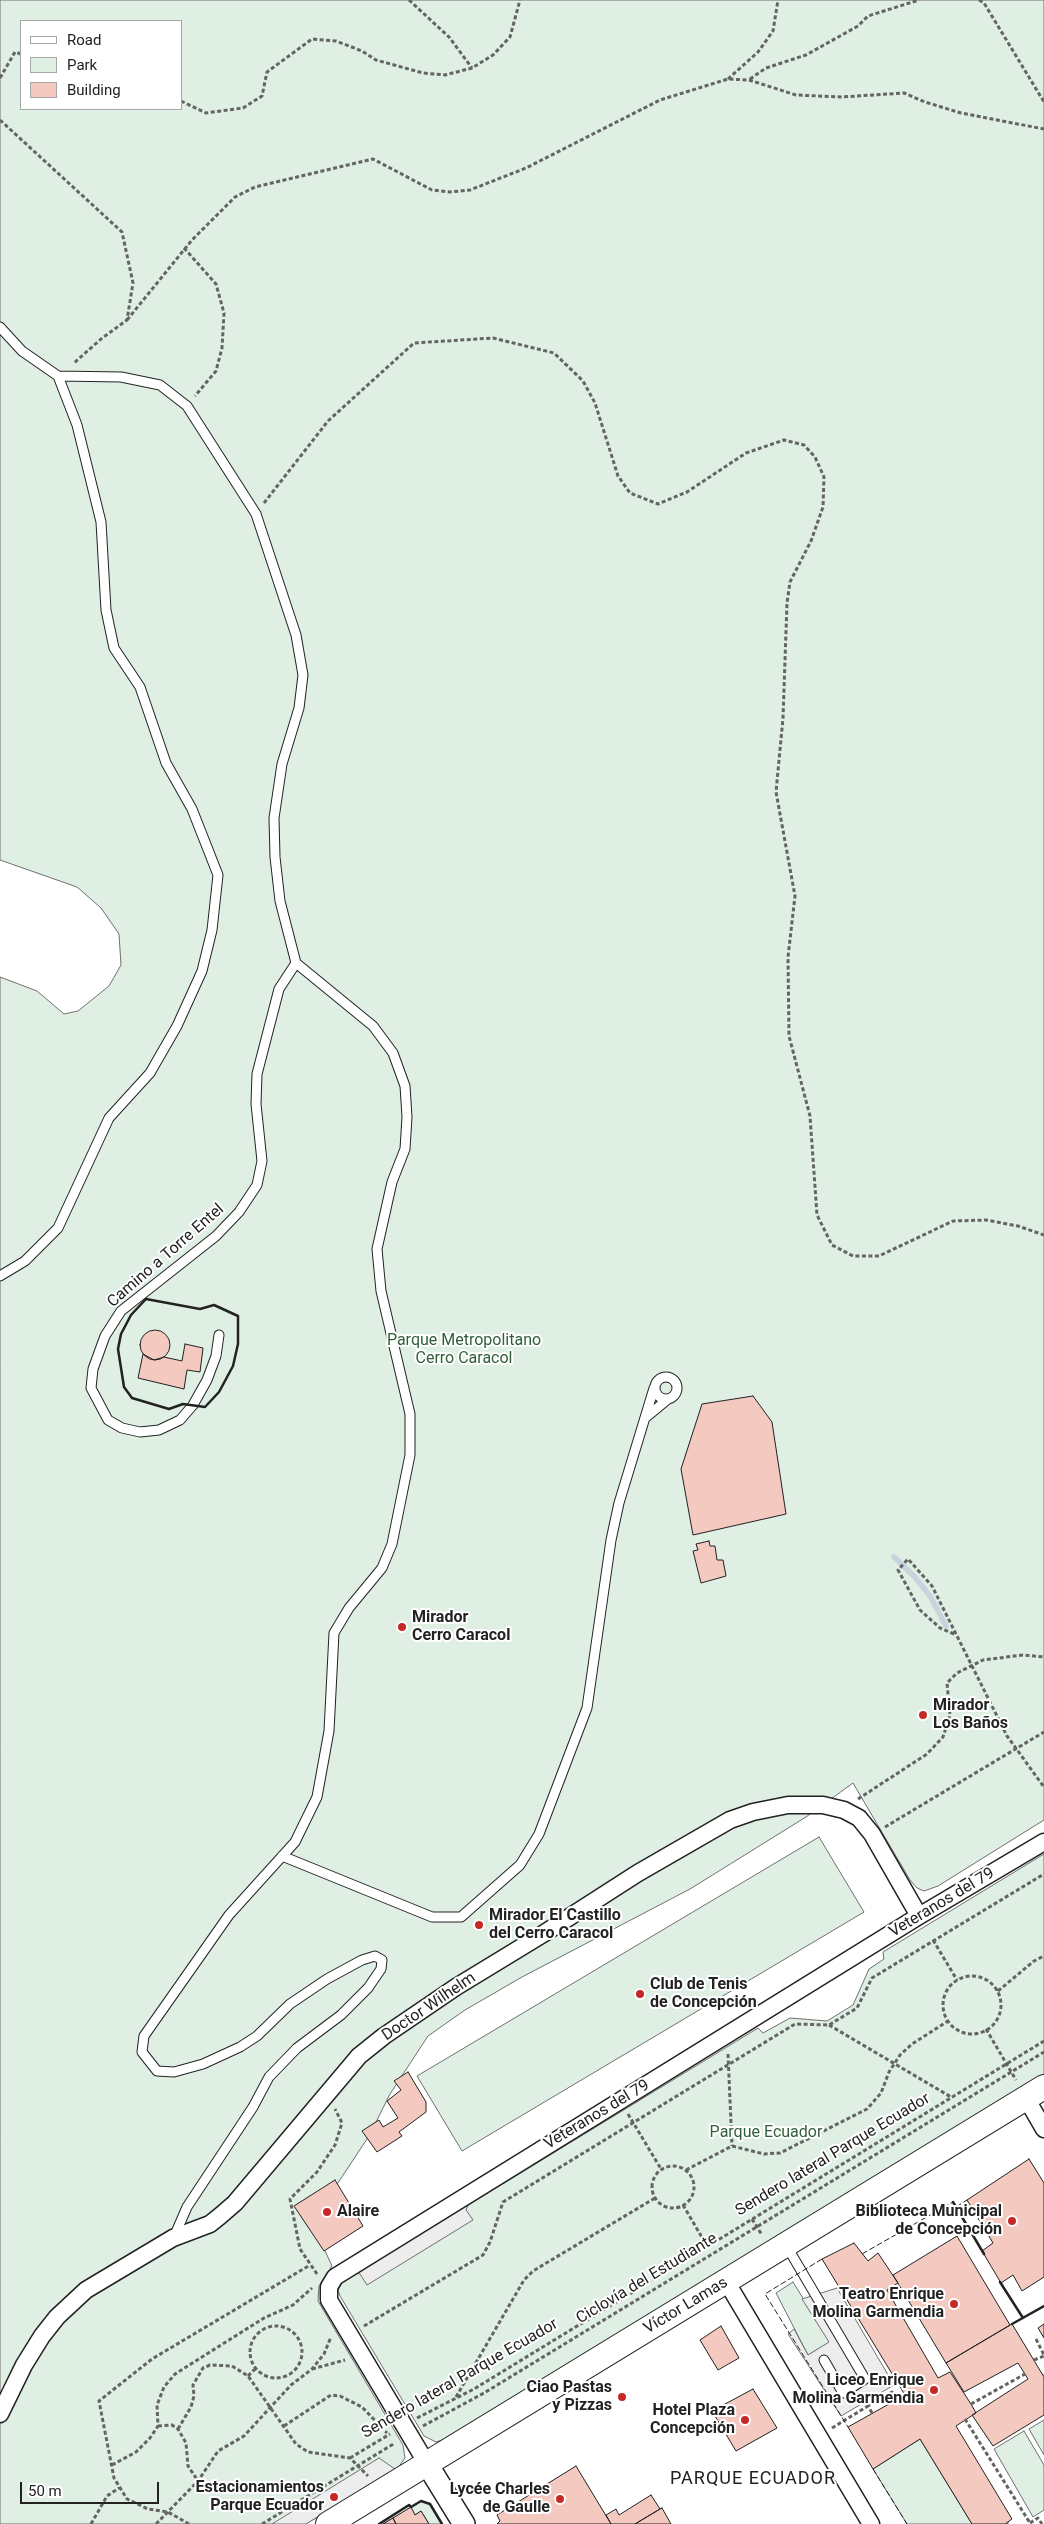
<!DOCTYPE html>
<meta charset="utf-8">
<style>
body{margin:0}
#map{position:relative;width:1044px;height:2524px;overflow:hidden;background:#fff;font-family:Roboto,sans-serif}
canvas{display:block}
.legend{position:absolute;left:20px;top:20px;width:162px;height:90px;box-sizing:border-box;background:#fff;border:1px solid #a7a7a7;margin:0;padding:6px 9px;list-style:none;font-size:15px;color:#222}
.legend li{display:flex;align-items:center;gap:10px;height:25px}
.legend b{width:25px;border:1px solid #a7a7a7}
.scale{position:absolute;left:20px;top:2482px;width:139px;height:22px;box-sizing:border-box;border:2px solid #222;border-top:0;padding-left:6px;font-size:15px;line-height:18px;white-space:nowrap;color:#222;-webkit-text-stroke:4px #fff;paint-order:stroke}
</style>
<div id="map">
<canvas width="1044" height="2524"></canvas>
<ul class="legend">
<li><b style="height:6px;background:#fff"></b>Road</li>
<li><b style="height:14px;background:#e0efe3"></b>Park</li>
<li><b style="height:14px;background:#f3c9c0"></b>Building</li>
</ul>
<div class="scale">50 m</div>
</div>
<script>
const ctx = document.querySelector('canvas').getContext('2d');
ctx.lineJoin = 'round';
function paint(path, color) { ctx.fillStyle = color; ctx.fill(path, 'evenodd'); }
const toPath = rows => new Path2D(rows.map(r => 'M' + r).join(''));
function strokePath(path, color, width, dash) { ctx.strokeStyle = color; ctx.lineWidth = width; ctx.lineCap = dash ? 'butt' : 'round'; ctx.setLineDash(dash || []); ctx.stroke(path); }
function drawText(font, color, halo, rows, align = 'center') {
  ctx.font = font + ' Roboto,sans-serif'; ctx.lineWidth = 4; ctx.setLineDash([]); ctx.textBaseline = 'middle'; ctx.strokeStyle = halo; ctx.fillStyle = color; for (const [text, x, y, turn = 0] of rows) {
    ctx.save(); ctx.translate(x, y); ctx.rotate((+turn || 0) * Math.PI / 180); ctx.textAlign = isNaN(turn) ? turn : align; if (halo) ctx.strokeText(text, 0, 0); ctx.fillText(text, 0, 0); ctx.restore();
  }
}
const green = toPath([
 [0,0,1044,0,1044,1820,938,1886,924,1891,917,1888,910,1880,853,1783,806,1817,690,1889,522,1977,465,2010,428,2036,390,2094,369,2136,316,2216,321,2242,332,2266,319,2286,318,2301,403,2445,405,2458,398,2468,306,2524,0,2524,0,977,37,991,64,1014,78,1011,109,986,121,965,119,934,101,908,77,887,0,860,0,0],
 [21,21,181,21,181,109,21,109,21,21],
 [819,1837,864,1912,462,2151,417,2076,819,1837],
 [1044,1854,1044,2074,442,2440,436,2442,424,2436,340,2296,338,2290,342,2282,758,2028,763,2033,790,2018,827,2021,853,2005,869,1969,884,1959,883,1952,1044,1854],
 [793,2282,830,2342,808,2355,776,2293,793,2282],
 [1044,2420,1044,2455,1029,2429,1044,2420],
 [1024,2431,1044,2465,1044,2510,1033,2517,994,2449,1024,2431],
 [920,2439,972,2524,907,2524,873,2469,920,2439],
 [421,2501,430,2504,442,2524,429,2524,421,2511,415,2515,411,2508,383,2524,379,2524,409,2505,411,2507,421,2501]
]);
paint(green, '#e0efe3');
strokePath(green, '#6f6f6f', 1);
const parking = toPath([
 [468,2205,466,2210,473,2220,367,2285,360,2274,356,2273,468,2205],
 [837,2288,894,2385,841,2416,788,2334,794,2329,808,2355,829,2342,802,2299,837,2288],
 [379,2458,395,2469,306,2524,272,2524,379,2458]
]);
paint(parking, '#ededed');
strokePath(parking, '#6f6f6f', 1);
strokePath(toPath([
 [894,1557,914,1576,930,1596,946,1626]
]), '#c7d3dd', 5.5);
const building = toPath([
 '140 1345a15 15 0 1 1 30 0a15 15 0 1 1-30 0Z',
 [185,1344,203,1348,200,1372,187,1370,184,1389,138,1378,143,1354,154,1360,164,1357,182,1361,185,1344],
 [753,1396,772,1422,786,1514,693,1535,681,1469,702,1404,753,1396],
 [709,1541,710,1546,715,1546,717,1560,723,1560,726,1576,701,1583,693,1551,698,1550,696,1544,709,1541],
 [408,2072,426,2102,426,2112,399,2132,402,2136,377,2152,362,2131,379,2120,383,2127,398,2118,387,2101,401,2090,394,2081,408,2072],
 [1029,2159,1044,2183,1044,2277,1022,2291,1013,2275,1001,2283,982,2251,993,2243,967,2200,1029,2159],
 [335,2180,363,2226,324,2251,294,2206,335,2180],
 [957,2236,1010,2325,946,2363,893,2275,957,2236],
 [854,2243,868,2261,878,2253,898,2283,887,2290,938,2378,950,2372,971,2404,976,2413,956,2426,1012,2519,1005,2524,972,2524,920,2439,873,2469,848,2427,905,2395,822,2259,854,2243],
 [1012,2324,1044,2377,1044,2415,993,2446,972,2415,1028,2379,1018,2363,964,2392,946,2363,1012,2324],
 [1044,2324,1044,2338,1038,2328,1044,2324],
 [721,2326,739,2358,718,2370,700,2340,721,2326],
 [753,2389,777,2428,736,2451,712,2411,753,2389],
 [576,2466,611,2524,497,2524,500,2521,497,2515,576,2466],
 [651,2495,660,2509,635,2524,611,2524,606,2515,616,2509,619,2515,651,2495],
 [411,2507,415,2515,421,2511,429,2524,396,2524,393,2518,411,2507],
 [662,2508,671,2524,635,2524,660,2509,662,2508],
 [393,2518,396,2524,383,2524,393,2518]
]);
paint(building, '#f3c9c0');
strokePath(building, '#222', 1);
const service = toPath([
 [0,327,22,351,58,376,121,377,160,385,187,406,256,514,296,635,303,675,299,708,282,764,274,818,275,857,280,901,296,963],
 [0,1276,25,1261,58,1228,109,1118,150,1073,177,1026,202,971,212,930,218,875,192,809,166,763,140,687,114,648,106,610,101,522,77,425,58,376],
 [219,1335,216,1356,207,1380,193,1405,180,1420,159,1430,140,1432,122,1428,108,1420,91,1388,93,1369,105,1336,121,1311,216,1236,239,1212,257,1185,262,1161,256,1104,257,1074,279,989,296,963],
 '655 1388a11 11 0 1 1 22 0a11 11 0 1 1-22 0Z',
 [645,1418,668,1399],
 [282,1856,432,1917,461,1917,520,1865,539,1834,587,1708,611,1540,619,1503,654,1388],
 [174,2237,187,2207,253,2107,269,2077,297,2048,341,2015,368,1988,381,1969,382,1960,375,1956,362,1960,327,1979,290,2004,257,2036,240,2047,203,2064,174,2072,157,2071,142,2052,144,2036,229,1915,295,1842,317,1797,329,1731,334,1633,349,1608,382,1568,392,1544,410,1455,410,1414,381,1291,377,1249,392,1182,405,1149,407,1117,405,1086,393,1053,373,1026,296,963],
 [786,2245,865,2379,843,2393,824,2360]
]);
const minor = toPath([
 [1026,2098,1044,2129],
 [726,2281,871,2524],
 [0,2414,24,2365,42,2336,57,2317,86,2290,173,2238,210,2224,220,2216,235,2203,359,2056,384,2036,456,1987,543,1934,638,1873,730,1820,753,1812,788,1805,823,1805,844,1810,859,1818,872,1834,919,1916],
 [427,2464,329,2300,329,2287,335,2277,919,1916,1044,1842]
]);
const tertiary = toPath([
 [427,2464,464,2524]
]);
const secondary = toPath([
 [328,2524,1044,2087]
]);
strokePath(service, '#222', 11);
strokePath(minor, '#222', 19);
strokePath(tertiary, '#222', 24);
strokePath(secondary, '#222', 26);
strokePath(toPath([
 [409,0,449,37,472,68],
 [979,0,984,3,1044,102],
 [0,78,15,52,21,54],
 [728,79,758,52,773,31,778,0],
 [750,79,766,68,806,55,858,26,868,16,919,0],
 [181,101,206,113,243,108,262,96,267,72,312,39,336,41,362,51,376,60,423,73,445,75,472,68,493,55,510,37,520,0],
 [0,120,122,232,133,283,127,320,101,339,74,363],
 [184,248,216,284,224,313,222,348,216,371,195,396],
 [127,320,192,240,235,197,255,187,373,159,432,190,450,192,470,190,526,168,660,100,728,79,749,80,796,95,842,97,904,93,925,102,961,113,1044,129],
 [264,503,328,421,414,343,493,338,554,353,583,381,595,403,618,476,630,493,658,504,687,492,746,453,784,440,804,445,815,457,824,477,823,507,811,541,790,582,787,603,783,718,776,792,795,896,788,957,789,1036,810,1116,817,1215,832,1245,853,1256,879,1256,953,1221,986,1220,1018,1226,1044,1235],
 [954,1634,940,1628,920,1610,898,1570,908,1559,932,1586,1007,1736,1044,1787],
 [858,1799,927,1754,943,1737,950,1715,947,1683,957,1673,983,1660,1023,1655,1044,1657],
 [885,1827,1044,1732],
 [933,1940,957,1980],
 '943 2005a29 29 0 1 1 58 0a29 29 0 1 1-58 0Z',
 [998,1991,1034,1961,1044,1956],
 [829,2025,951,2097],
 [986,2029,1016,2080],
 [728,2054,732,2146],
 [628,2114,661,2169],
 '652 2187a21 21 0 1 1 42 0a21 21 0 1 1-42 0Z',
 [686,2170,732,2146,764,2154,780,2153,867,2109,881,2093,889,2072,900,2055,912,2044,948,2021],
 [683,2205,707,2246],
 [752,2219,762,2235],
 [317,2274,300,2249,290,2199,317,2172,335,2145,342,2123,335,2109],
 '250 2352a26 26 0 1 1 52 0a26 26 0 1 1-52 0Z',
 [364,2326,483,2255,490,2242,503,2202,795,2024,829,2025,857,2008,872,1978,1044,1874],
 [1036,2339,1044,2355],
 [1034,2360,1044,2356],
 [312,2369,345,2360],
 [248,2376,256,2368],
 [1043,2376,1044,2376],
 [456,2397,524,2280,533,2271,655,2198],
 [971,2404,1025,2374],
 [872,2413,868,2406,892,2392,897,2399],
 [417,2418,474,2389,1044,2041],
 [965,2419,1030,2523],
 [158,2426,172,2425,178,2429,186,2443,188,2466,198,2481],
 [284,2426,331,2395,340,2396,362,2407,387,2433],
 [423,2426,484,2393,1044,2052],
 [832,2428,868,2406,862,2397],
 [178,2429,191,2407,194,2396,193,2385,203,2368,210,2365,232,2366,248,2376,296,2444,308,2452,350,2458,368,2476],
 [350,2458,390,2434],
 [112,2465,136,2452,150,2438,158,2426,157,2405,164,2387,175,2374,264,2318,293,2305,312,2288],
 [1007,2523,1008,2524],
 [1030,2523,1038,2518,1042,2524],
 [91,2524,107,2496,119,2488],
 [156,2524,198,2481,218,2451,244,2436,291,2385,312,2369,324,2354,331,2337],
 [189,2524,168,2512,148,2509,127,2499,114,2478,99,2401,152,2359,310,2265],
 [262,2524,395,2443]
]), '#646464', 3, [4, 2.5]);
strokePath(service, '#fff', 9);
strokePath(minor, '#fff', 16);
strokePath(tertiary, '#fff', 21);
strokePath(secondary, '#fff', 24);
strokePath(toPath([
 [956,2207,967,2200],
 [862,2254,953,2202],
 [822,2259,765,2294,848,2427],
 [873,2469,907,2524]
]), '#222', 1, [6, 2.5]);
strokePath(toPath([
 [146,1299,200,1309,214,1305,238,1316,238,1344,233,1366,219,1392,205,1407,183,1404,169,1409,132,1398,124,1387,118,1349,121,1334,131,1315,146,1299],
 [953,2202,984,2254],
 [1000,2282,1023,2318],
 [1012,2324,1044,2306],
 [379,2524,409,2505,411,2507,421,2501,430,2504,442,2524]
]), '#222', 2.5);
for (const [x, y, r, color] of [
 [402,1627,5,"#c62828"],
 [923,1715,5,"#c62828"],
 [479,1925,5,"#c62828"],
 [640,1994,5,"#c62828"],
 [327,2212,5,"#c62828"],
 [1012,2221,5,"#c62828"],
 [954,2304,5,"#c62828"],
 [934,2390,5,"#c62828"],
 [622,2397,5,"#c62828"],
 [745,2420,5,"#c62828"],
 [334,2497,5,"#c62828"],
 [560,2499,5,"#c62828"]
]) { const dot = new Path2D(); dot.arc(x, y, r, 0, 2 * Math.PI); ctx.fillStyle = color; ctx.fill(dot); strokePath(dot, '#fff', 2); }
drawText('16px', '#222', '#fff', [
 ["Camino a Torre Entel",166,1256,-41],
 ["Veteranos del 79",942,1903,-31],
 ["Doctor Wilhelm",429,2007,-34],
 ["Veteranos del 79",597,2115,-31],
 ["Sendero lateral Parque Ecuador",833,2155,-31],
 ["Ciclovía del Estudiante",647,2279,-31],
 ["Víctor Lamas",686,2306,-31],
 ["Sendero lateral Parque Ecuador",460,2379,-30]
]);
drawText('16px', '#2f5e38', '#fff', [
 ["Parque Metropolitano",464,1341],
 ["Cerro Caracol",464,1359],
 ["Parque Ecuador",766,2133]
]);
drawText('bold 16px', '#222', '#fff', [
 ["Mirador",412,1618,"left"],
 ["Cerro Caracol",412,1636,"left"],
 ["Mirador",933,1706,"left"],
 ["Los Baños",933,1724,"left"],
 ["Mirador El Castillo",489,1916,"left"],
 ["del Cerro Caracol",489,1934,"left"],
 ["Club de Tenis",650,1985,"left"],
 ["de Concepción",650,2003,"left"],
 ["Alaire",337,2212,"left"],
 ["Biblioteca Municipal",1002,2212],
 ["de Concepción",1002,2230],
 ["Teatro Enrique",944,2295],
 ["Molina Garmendia",944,2313],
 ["Liceo Enrique",924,2381],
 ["Molina Garmendia",924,2399],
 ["Ciao Pastas",612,2388],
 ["y Pizzas",612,2406],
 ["Hotel Plaza",735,2411],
 ["Concepción",735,2429],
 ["Estacionamientos",324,2488],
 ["Parque Ecuador",324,2506],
 ["Lycée Charles",550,2490],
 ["de Gaulle",550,2508]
], 'right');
ctx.letterSpacing = '1px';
drawText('18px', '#222', '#fff', [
 ["PARQUE ECUADOR",753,2479]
]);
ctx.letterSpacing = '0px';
</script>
